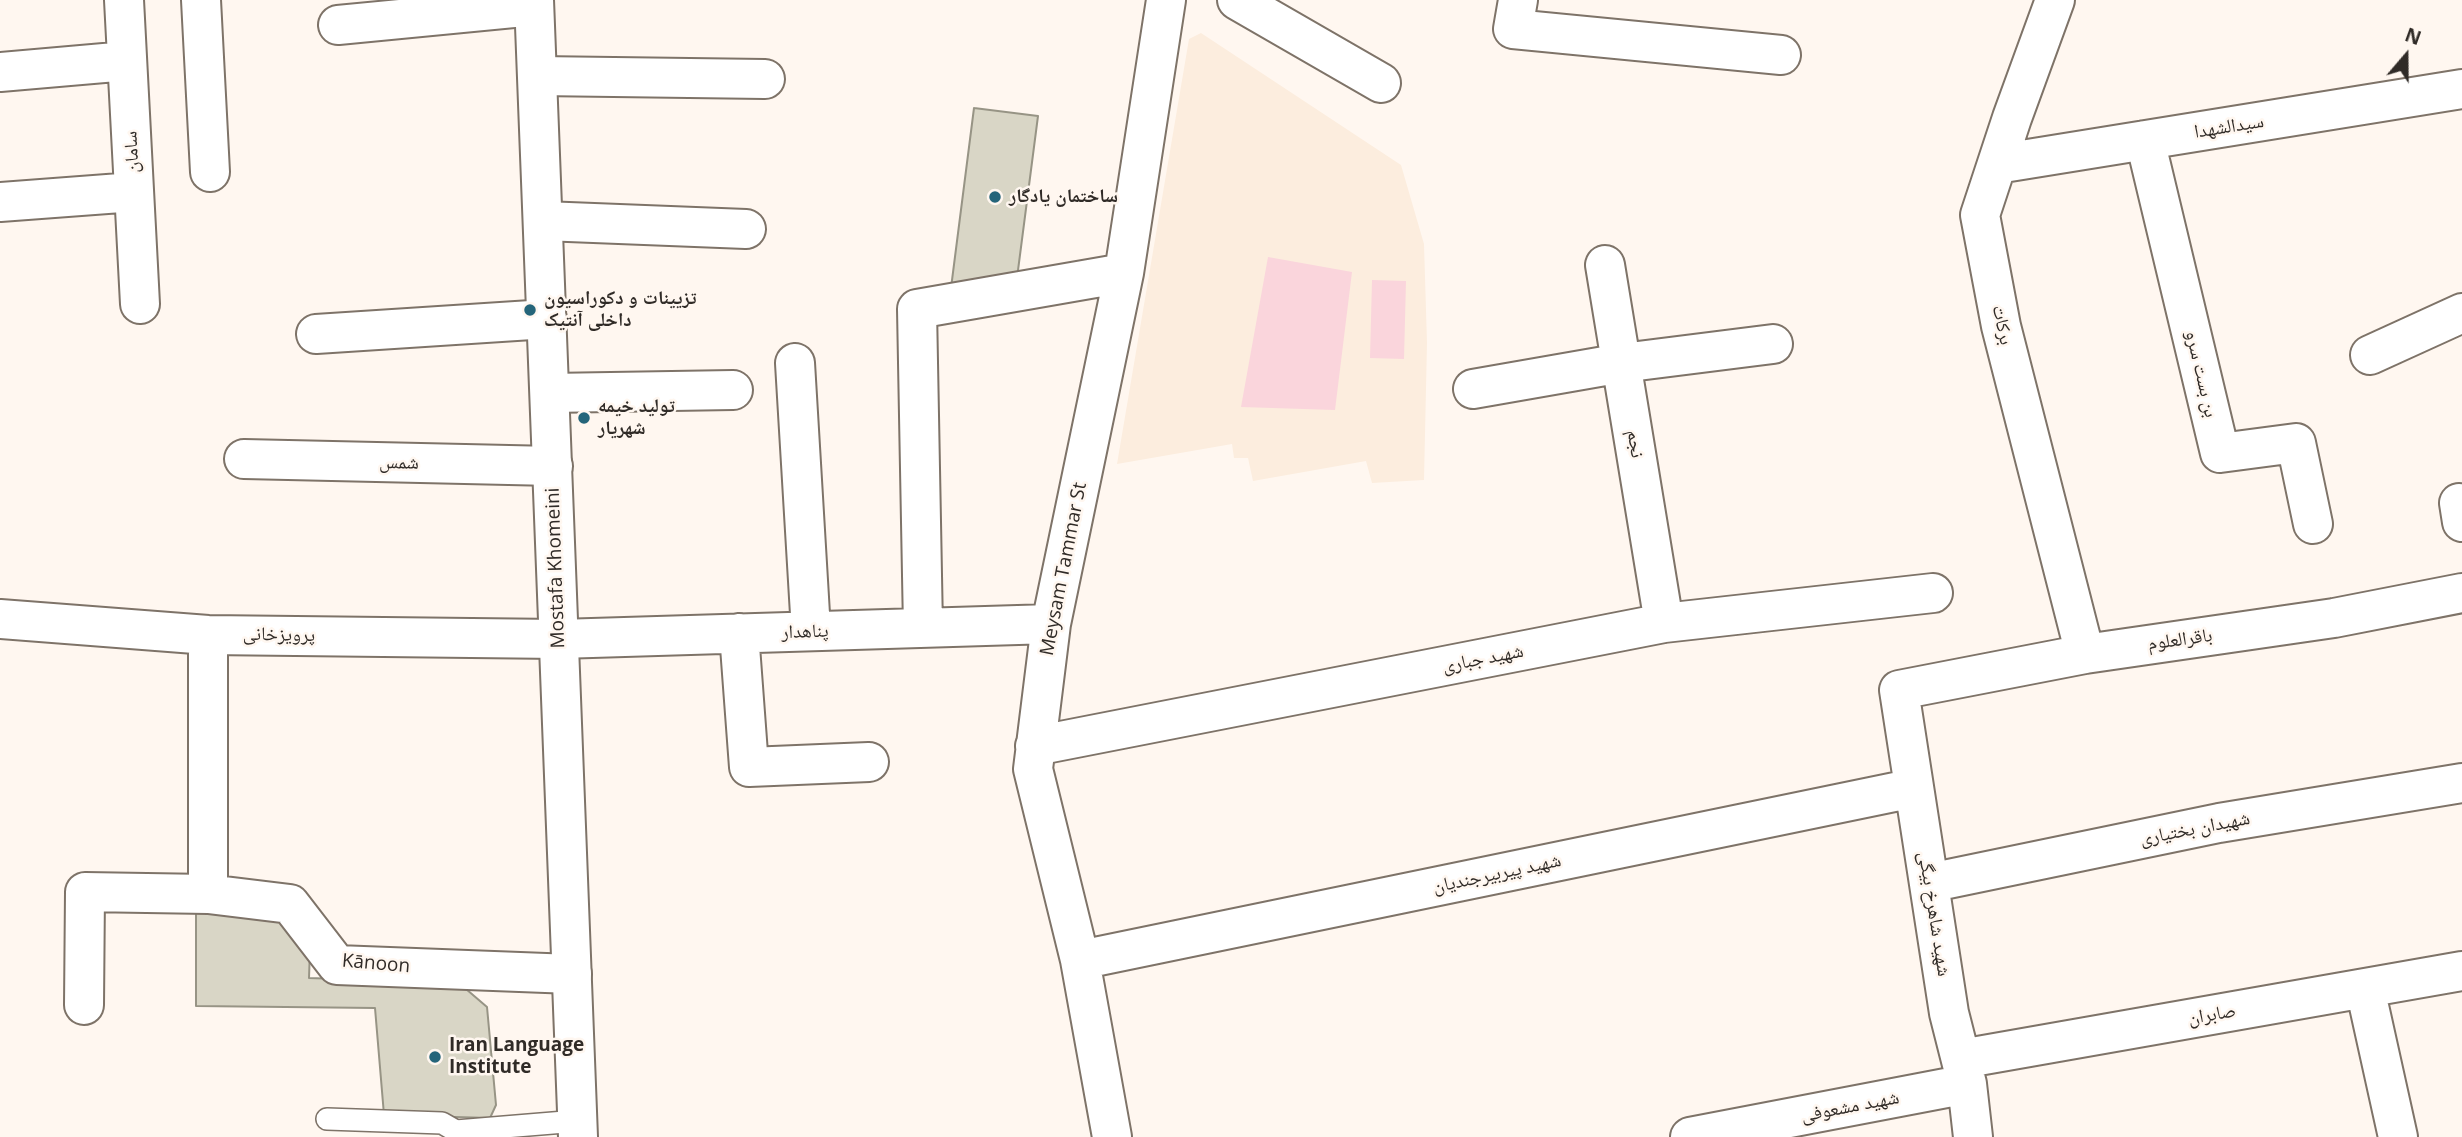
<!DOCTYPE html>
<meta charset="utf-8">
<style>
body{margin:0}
#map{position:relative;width:2462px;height:1137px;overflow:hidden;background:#fff7f0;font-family:"Open Sans",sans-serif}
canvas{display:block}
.north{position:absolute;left:2371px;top:21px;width:70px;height:70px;-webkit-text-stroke:5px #fff7f0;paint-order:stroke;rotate:20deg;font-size:19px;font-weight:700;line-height:28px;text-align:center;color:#302b27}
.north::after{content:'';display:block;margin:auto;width:24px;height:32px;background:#302b27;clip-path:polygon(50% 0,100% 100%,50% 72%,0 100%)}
</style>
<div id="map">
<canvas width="2462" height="1137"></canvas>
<div class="north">N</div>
</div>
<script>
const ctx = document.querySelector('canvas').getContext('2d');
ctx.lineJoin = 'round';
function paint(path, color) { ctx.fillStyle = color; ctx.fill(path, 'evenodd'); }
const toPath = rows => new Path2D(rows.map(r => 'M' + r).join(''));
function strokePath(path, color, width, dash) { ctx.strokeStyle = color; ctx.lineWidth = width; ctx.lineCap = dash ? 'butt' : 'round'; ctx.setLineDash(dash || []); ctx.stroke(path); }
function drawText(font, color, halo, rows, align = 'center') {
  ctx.font = font + ' "Open Sans","Noto Naskh Arabic",sans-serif'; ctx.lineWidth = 5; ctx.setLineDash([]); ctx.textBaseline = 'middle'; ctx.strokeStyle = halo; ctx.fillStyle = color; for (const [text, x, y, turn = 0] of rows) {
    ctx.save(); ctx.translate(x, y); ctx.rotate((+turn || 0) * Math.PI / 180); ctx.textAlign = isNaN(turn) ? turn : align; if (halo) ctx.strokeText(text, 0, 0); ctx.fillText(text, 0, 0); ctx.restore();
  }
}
paint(toPath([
 [1201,33,1401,165,1424,244,1427,343,1424,480,1372,483,1366,461,1253,481,1248,458,1234,458,1232,444,1117,464,1189,39]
]), '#fcedde');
paint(toPath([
 [1268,257,1352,272,1335,410,1241,407],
 [1372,280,1406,281,1404,359,1370,358]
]), '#fad5dc');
const building = toPath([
 [974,108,1038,116,1017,278,951,288,974,108],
 [196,908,280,913,310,949,309,978,459,983,487,1007,496,1105,490,1118,384,1115,375,1008,196,1006,196,908]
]);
paint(building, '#d9d6c6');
strokePath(building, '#979485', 2);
const service = toPath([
 [327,1119,442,1123,456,1131,577,1121]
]);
const minor = toPath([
 [124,0,140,304],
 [201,0,210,172],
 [1237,0,1381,83],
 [1518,0,1513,29,1781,55],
 [2055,0,2012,118,1980,215,2001,326,2085,654],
 [338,25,534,6],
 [0,72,127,61],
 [538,76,765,79],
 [2145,140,2220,453,2296,443,2313,524],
 [1997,164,2462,89],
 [0,202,134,192],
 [543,221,746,229],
 [1605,265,1664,623],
 [316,334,547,319],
 [2370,355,2462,313],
 [795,363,811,631],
 [1473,389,1622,363,1773,344],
 [550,393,733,390],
 [244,459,553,466],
 [2459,503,2462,522],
 [0,619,208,635,559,639,1051,624],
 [923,628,917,309,1124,273],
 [739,633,749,767,869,762],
 [1035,746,1664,623,1933,593],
 [1929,883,2219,823,2462,783],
 [208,894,208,635],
 [1080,960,1914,788],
 [2365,988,2398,1137],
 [84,1005,85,892,208,894,290,904,337,965,572,974],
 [1961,1059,2462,971],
 [1112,1137,1080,960,1033,769,1051,624,1124,273,1166,0],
 [1690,1137,1967,1084],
 [1973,1137,1967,1084,1949,1013,1899,690,2085,654,2334,618,2462,593]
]);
const secondary = toPath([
 [534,0,578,1137]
]);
strokePath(service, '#7e7368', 24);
strokePath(minor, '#7e7368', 42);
strokePath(secondary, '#7e7368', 42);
strokePath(service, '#fff', 21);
strokePath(minor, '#fff', 38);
strokePath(secondary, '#fff', 38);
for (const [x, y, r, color] of [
 [995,197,7,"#25657a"],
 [530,310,7,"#25657a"],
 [584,418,7,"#25657a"],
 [435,1057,7,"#25657a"]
]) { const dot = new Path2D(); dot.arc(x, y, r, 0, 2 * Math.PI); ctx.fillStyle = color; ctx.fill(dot); strokePath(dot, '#fff7f0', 2.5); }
drawText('19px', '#302b27', '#fff7f0', [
 ["سیدالشهدا",2229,127,-9],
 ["سامان",132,152,-93],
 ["برکات",2002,325,78],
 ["بن بست سرو",2201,374,77],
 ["نجم",1635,444,81],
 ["شمس",399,463,1],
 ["Mostafa Khomeini",556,568,-92],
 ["Meysam Tammar St",1064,569,-79],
 ["پناهدار",805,632,-2],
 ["پرویزخانی",279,635,1],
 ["باقرالعلوم",2180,640,-8],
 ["شهید جباری",1483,659,-11],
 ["شهیدان بختیاری",2195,829,-11],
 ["شهید پیربیرجندیان",1497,874,-12],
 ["شهید شاهرخ بیگی",1934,914,81],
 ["Kānoon",376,964,5],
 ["صابران",2212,1015,-10],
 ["شهید مشعوفی",1850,1107,-11]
]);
drawText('bold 19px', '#302b27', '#fff7f0', [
 ["ساختمان یادگار",1009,197],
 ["تزیینات و دکوراسیون",544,299],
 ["داخلی آنتیک",544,321],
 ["تولید خیمه",598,407],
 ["شهریار",598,429],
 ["Iran Language",449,1046],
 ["Institute",449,1068]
], 'left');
</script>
